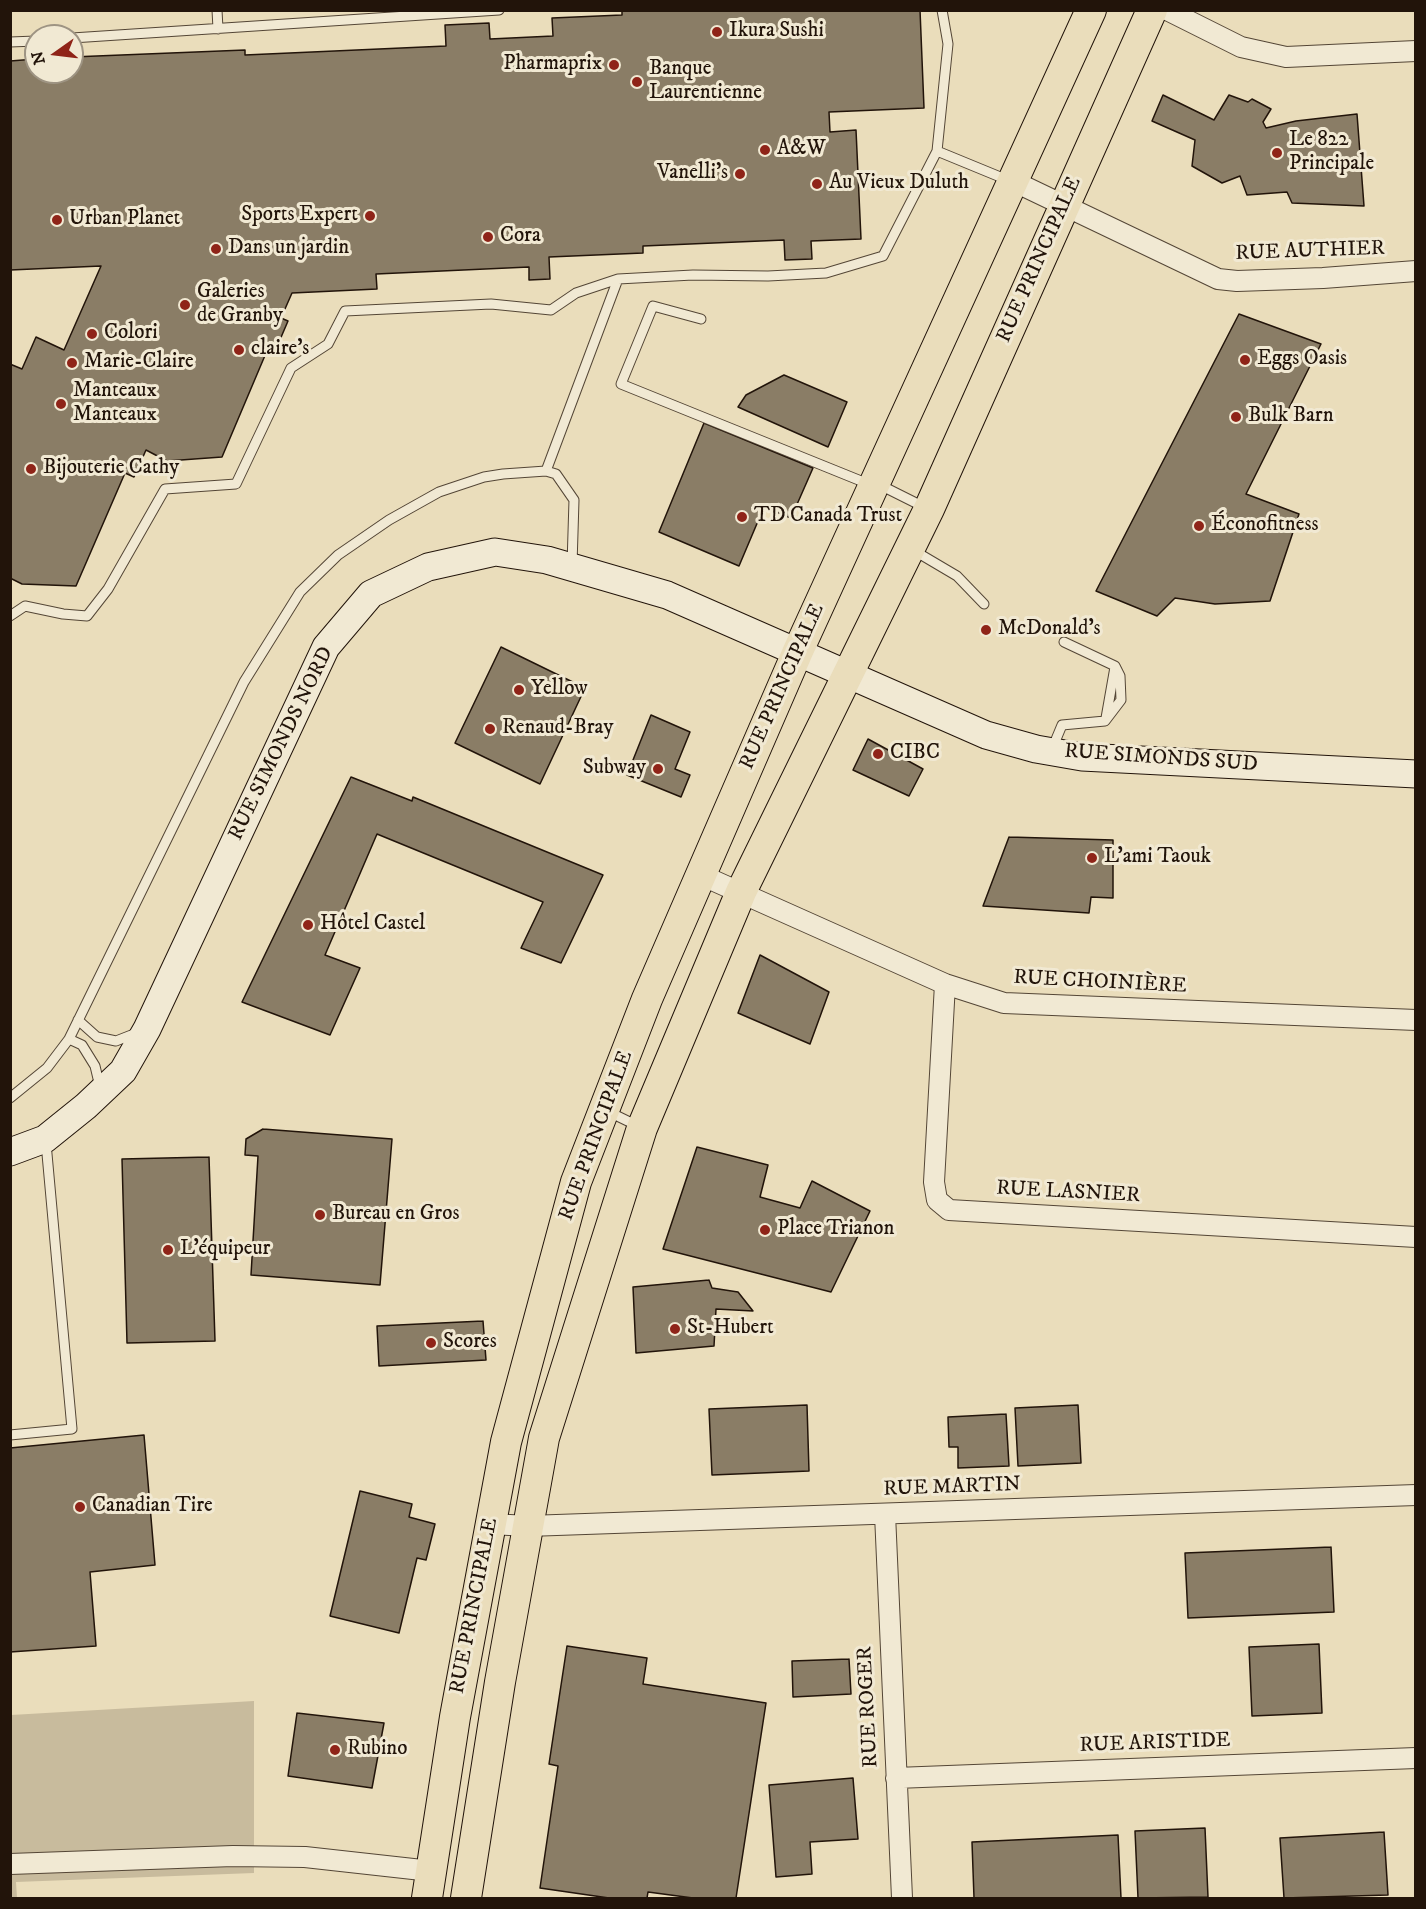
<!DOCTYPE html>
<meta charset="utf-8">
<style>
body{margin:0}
#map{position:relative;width:1426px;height:1909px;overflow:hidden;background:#eaddbb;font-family:"IM FELL DW Pica",serif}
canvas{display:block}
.frame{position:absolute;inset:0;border:12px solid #22140a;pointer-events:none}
.north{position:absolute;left:24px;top:24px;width:60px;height:60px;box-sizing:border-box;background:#f1e9d3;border:2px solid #9e9483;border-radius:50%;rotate:256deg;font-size:16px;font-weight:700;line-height:24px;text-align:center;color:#22140a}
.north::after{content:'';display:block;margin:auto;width:21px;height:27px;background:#8f2418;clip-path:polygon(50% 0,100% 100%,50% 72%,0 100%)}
</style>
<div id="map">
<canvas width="1426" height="1909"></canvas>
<div class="frame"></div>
<div class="north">N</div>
</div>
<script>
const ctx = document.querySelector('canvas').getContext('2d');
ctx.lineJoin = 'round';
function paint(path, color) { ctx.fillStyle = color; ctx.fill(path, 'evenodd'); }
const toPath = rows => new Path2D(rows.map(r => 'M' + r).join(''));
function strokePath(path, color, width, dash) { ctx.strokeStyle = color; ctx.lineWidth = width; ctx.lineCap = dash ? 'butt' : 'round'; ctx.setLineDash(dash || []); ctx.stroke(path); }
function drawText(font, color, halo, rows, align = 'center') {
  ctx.font = font + ' "IM FELL DW Pica",serif'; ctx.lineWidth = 6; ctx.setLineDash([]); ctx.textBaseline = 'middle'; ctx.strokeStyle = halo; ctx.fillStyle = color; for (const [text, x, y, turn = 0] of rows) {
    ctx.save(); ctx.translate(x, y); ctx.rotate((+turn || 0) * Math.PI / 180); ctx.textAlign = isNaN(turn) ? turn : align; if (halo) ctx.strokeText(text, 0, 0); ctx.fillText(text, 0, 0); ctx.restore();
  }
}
paint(toPath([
 [254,1701,254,1873,16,1882,17,1898,11,1898,11,1715]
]), '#c8bb9d');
const building = toPath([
 [622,10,920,10,924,108,829,112,830,132,856,130,861,239,811,241,812,259,785,260,784,240,643,246,643,253,549,257,550,279,529,280,529,267,376,274,377,289,292,293,281,318,288,321,276,349,269,346,222,457,167,461,146,450,134,477,125,473,76,586,22,584,10,578,10,364,22,369,36,337,64,350,101,266,10,270,10,61,36,59,36,72,72,72,72,57,245,50,245,55,446,46,445,25,489,23,490,39,553,36,552,18,622,15,622,10],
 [1163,95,1214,120,1229,95,1248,102,1252,99,1271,109,1263,122,1266,128,1296,121,1357,114,1364,206,1292,203,1287,192,1247,195,1240,176,1222,183,1192,166,1195,140,1152,121,1163,95],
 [1239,314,1321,344,1246,494,1299,514,1270,601,1215,604,1175,598,1157,616,1096,591,1239,314],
 [784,375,847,402,828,447,738,407,746,395,784,375],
 [704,423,813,468,791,518,764,507,739,566,659,532,704,423],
 [501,647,585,688,540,784,455,743,501,647],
 [651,715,690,732,675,769,690,775,681,797,627,775,651,715],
 [868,739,923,769,909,796,853,770,868,739],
 [351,777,412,801,413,797,603,875,561,963,521,948,543,902,377,834,325,955,360,968,330,1035,242,1002,351,777],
 [1009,837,1113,840,1113,898,1091,897,1089,913,983,906,1009,837],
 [760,955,829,992,810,1044,738,1013,760,955],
 [263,1129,392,1139,380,1285,251,1275,258,1156,245,1155,246,1139,263,1129],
 [697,1147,768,1165,760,1197,800,1208,812,1181,870,1211,831,1292,663,1249,697,1147],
 [209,1157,215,1341,127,1343,122,1159,209,1157],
 [709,1280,712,1288,738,1292,753,1311,716,1309,714,1346,636,1353,633,1287,709,1280],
 [483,1321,486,1360,379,1366,377,1326,483,1321],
 [807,1405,809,1471,712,1475,709,1409,807,1405],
 [1078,1405,1081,1463,1018,1466,1015,1408,1078,1405],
 [1006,1414,1009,1466,958,1468,958,1447,949,1447,948,1417,1006,1414],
 [144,1435,155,1565,90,1572,96,1646,10,1652,10,1448,144,1435],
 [360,1491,412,1504,409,1517,435,1524,426,1560,417,1558,399,1633,330,1616,360,1491],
 [1331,1547,1334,1612,1188,1618,1185,1553,1331,1547],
 [1319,1644,1322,1713,1252,1716,1249,1647,1319,1644],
 [567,1646,647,1658,643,1684,766,1703,736,1898,693,1898,648,1892,647,1898,609,1898,540,1888,558,1766,549,1764,567,1646],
 [849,1659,851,1694,793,1697,792,1661,849,1659],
 [297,1713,384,1723,372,1788,288,1776,297,1713],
 [853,1778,858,1839,810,1842,812,1874,776,1877,769,1785,853,1778],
 [1205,1828,1208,1897,1138,1898,1135,1831,1205,1828],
 [1384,1832,1388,1895,1284,1898,1280,1838,1384,1832],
 [1118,1835,1121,1898,974,1898,972,1842,1118,1835]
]);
paint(building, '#8a7d66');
strokePath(building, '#22140a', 1.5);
const lane = toPath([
 [217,10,218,29],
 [72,38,499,10],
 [10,42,36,41],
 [937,151,1010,181],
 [701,319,653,306,621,384,871,485],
 [546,471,618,279],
 [878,484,924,507],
 [913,550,957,576,984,604],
 [10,616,25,606,63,614,87,616,108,589,165,489,236,484,291,368,328,344,345,311,491,304,551,310,576,293,618,279,693,275,768,276,826,273,883,256,937,151,948,44,942,10],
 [1106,718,1115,667],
 [1052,749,1062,725,1105,721,1121,700,1120,676,1115,666,1064,642],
 [78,1020,97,1037,116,1041,139,1032],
 [69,1039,82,1045,95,1066,100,1087],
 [10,1098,47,1068,69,1039,244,682,300,592,338,555,389,520,439,492,484,477,503,474,546,471,556,474,574,500,572,565],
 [609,1112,640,1127],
 [10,1435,72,1429,46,1143]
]);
const street = toPath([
 [1167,10,1241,47,1286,57,1416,51],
 [1013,181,1218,279,1237,281,1323,278,1416,271],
 [701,875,945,984,1004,1003,1416,1020],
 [945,984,934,1182,937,1200,949,1210,1416,1237],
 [885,1514,902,1898],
 [491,1524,528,1526,1416,1495],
 [896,1778,1416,1758],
 [10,1864,233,1856,305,1857,431,1871]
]);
const secondary = toPath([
 [10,1152,45,1139,86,1106,123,1071,147,1029,326,647,371,594,428,567,495,552,547,560,667,595,986,735,1036,749,1082,757,1416,774]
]);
const primary = toPath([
 [427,1898,455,1717,506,1442,576,1182,647,999,798,651,1091,10],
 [466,1898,500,1682,544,1438,642,1128,741,892,929,509,1152,10]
]);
strokePath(lane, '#544636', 11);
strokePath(street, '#544636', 22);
strokePath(secondary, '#22140a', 29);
strokePath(primary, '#22140a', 32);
strokePath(lane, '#f1e9d3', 9);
strokePath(street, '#f1e9d3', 20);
strokePath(secondary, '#f1e9d3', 27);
strokePath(primary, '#eaddbb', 30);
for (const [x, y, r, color] of [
 [717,32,6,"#8f2418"],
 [614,65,6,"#8f2418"],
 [637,82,6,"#8f2418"],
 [765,150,6,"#8f2418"],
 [1277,153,6,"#8f2418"],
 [740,174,6,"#8f2418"],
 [817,184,6,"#8f2418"],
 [370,216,6,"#8f2418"],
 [57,220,6,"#8f2418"],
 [488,237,6,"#8f2418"],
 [216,249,6,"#8f2418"],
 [185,305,6,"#8f2418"],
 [92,334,6,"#8f2418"],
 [239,350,6,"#8f2418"],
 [1245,360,6,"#8f2418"],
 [72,363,6,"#8f2418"],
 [61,404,6,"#8f2418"],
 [1236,417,6,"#8f2418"],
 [31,469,6,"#8f2418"],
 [742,517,6,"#8f2418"],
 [1199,526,6,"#8f2418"],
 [986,630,6,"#8f2418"],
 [519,690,6,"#8f2418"],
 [490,729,6,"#8f2418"],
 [878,754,6,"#8f2418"],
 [658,769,6,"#8f2418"],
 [1092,858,6,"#8f2418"],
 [308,925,6,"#8f2418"],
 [320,1215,6,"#8f2418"],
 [765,1230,6,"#8f2418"],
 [168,1250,6,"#8f2418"],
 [675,1329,6,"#8f2418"],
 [431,1343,6,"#8f2418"],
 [80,1507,6,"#8f2418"],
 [335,1750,6,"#8f2418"]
]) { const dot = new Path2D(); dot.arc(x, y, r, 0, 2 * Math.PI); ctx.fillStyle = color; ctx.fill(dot); strokePath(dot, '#f1e9d3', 2); }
drawText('21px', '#22140a', '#f1e9d3', [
 ["Ikura Sushi",729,32],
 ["Pharmaprix",602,65,"right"],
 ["Banque",649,70],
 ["Laurentienne",649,94],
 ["Le 822",1289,141],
 ["Principale",1289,165],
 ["A&W",777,150],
 ["Vanelli's",728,174,"right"],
 ["Au Vieux Duluth",829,184],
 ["Sports Expert",358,216,"right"],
 ["Urban Planet",69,220],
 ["Cora",500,237],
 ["Dans un jardin",228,249],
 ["Galeries",197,293],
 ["de Granby",197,317],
 ["Colori",104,334],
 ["claire's",251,350],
 ["Eggs Oasis",1257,360],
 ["Marie-Claire",84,363],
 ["Manteaux",73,392],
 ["Manteaux",73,416],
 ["Bulk Barn",1248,417],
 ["Bijouterie Cathy",43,469],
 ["TD Canada Trust",754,517],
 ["Éconofitness",1211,526],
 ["McDonald's",998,630],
 ["Yellow",531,690],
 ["Renaud-Bray",502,729],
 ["CIBC",890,754],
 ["Subway",646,769,"right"],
 ["L'ami Taouk",1104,858],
 ["Hôtel Castel",320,925],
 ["Bureau en Gros",332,1215],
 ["Place Trianon",777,1230],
 ["L'équipeur",180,1250],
 ["St-Hubert",687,1329],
 ["Scores",443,1343],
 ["Canadian Tire",92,1507],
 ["Rubino",347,1750]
], 'left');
drawText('21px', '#22140a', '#f1e9d3', [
 ["RUE AUTHIER",1310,252,-2],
 ["RUE PRINCIPALE",1040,260,-66],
 ["RUE PRINCIPALE",783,687,-66],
 ["RUE SIMONDS NORD",282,744,-64],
 ["RUE SIMONDS SUD",1161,759,4],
 ["RUE CHOINIÈRE",1100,983,3],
 ["RUE PRINCIPALE",597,1136,-70],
 ["RUE LASNIER",1068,1193,3],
 ["RUE MARTIN",952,1488,-2],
 ["RUE PRINCIPALE",475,1606,-79],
 ["RUE ROGER",869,1707,-93],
 ["RUE ARISTIDE",1155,1744,-2]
]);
</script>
